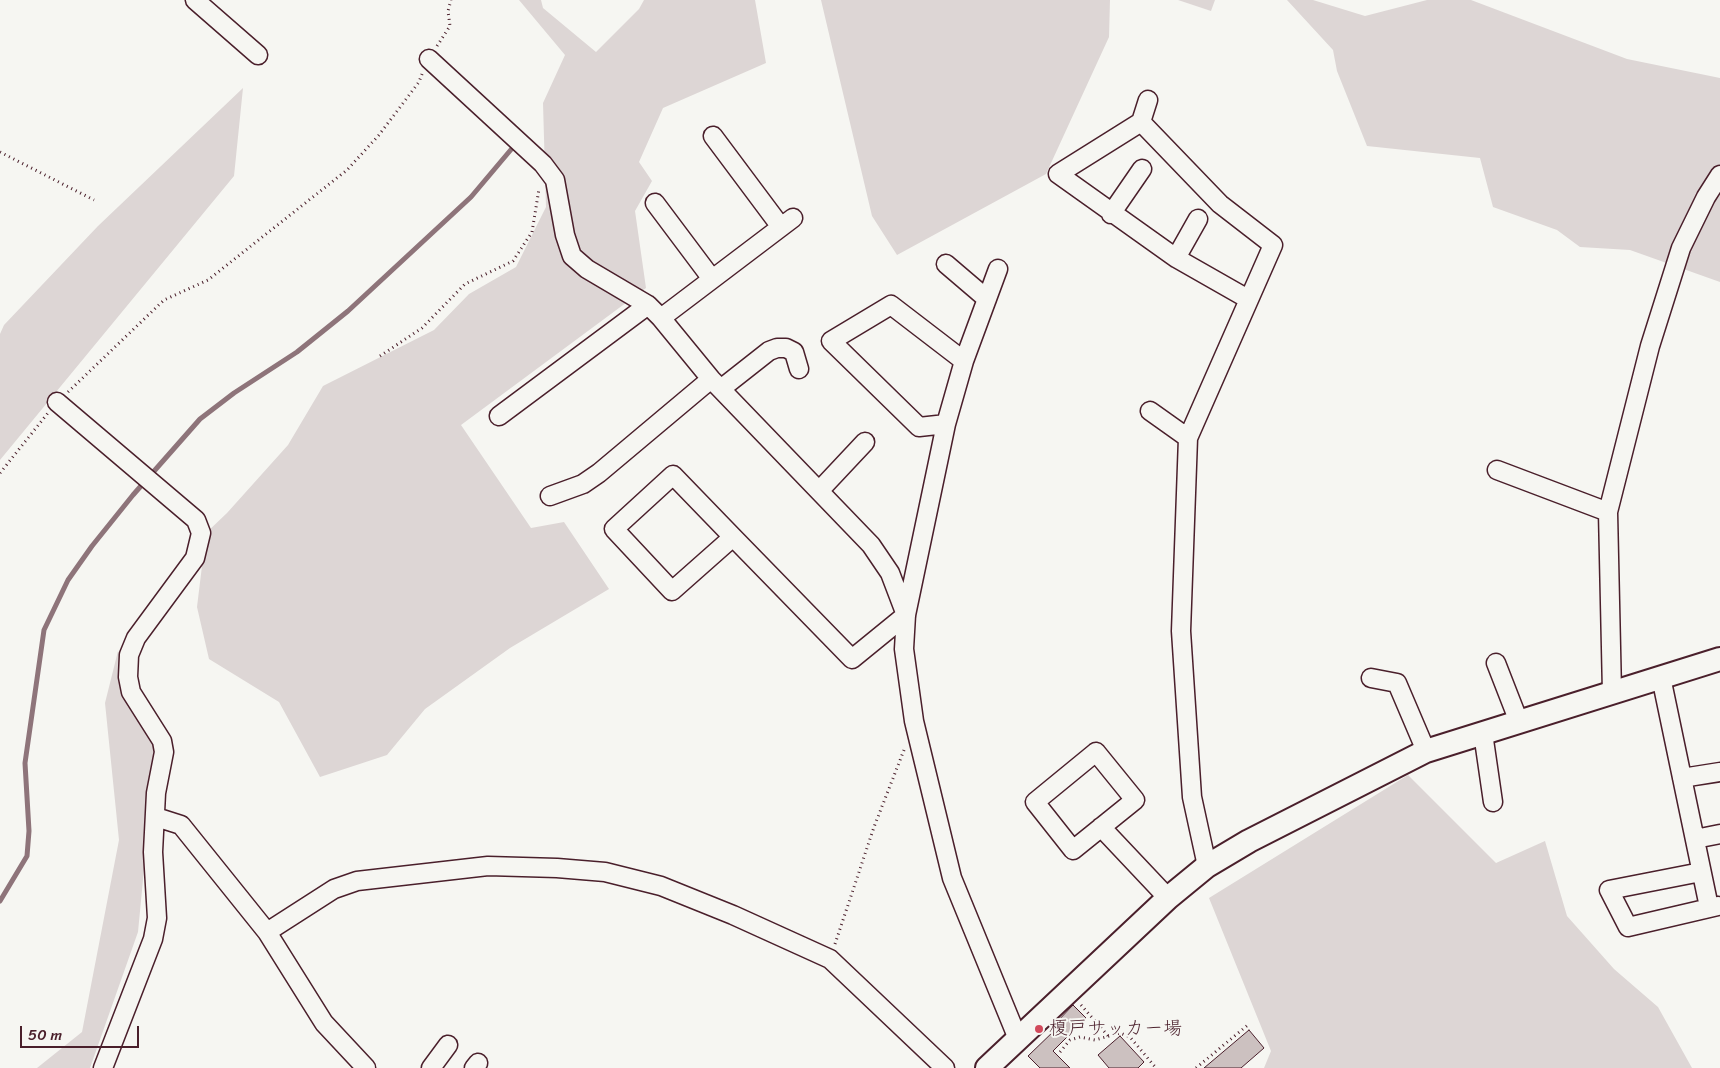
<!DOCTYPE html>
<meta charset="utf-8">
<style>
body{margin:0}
#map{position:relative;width:1720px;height:1068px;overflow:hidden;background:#f6f6f2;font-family:Sriracha,sans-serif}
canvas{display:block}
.scale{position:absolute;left:20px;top:1026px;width:119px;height:22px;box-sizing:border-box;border:2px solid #4a1f2b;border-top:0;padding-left:6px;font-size:15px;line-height:18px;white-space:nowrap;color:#4a1f2b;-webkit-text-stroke:4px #f6f6f2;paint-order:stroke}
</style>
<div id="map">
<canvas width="1720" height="1068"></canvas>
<div class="scale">50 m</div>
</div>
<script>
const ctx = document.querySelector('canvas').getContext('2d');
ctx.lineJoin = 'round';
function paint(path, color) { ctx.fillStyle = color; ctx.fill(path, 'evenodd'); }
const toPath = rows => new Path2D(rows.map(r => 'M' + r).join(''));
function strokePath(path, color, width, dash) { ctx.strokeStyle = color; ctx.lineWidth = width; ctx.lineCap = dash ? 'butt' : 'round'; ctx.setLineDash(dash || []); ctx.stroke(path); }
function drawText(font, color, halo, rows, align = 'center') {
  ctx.font = font + ' Sriracha,"Klee One",sans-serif'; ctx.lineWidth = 4; ctx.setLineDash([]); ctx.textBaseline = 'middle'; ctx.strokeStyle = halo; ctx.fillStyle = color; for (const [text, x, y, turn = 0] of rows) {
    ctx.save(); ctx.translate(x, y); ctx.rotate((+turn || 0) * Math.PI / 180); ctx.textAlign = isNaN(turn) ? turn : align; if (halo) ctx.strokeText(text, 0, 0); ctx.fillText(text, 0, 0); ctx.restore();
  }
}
paint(toPath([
 [519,0,541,0,543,8,596,52,639,9,644,0,755,0,766,63,663,108,639,162,652,181,635,211,646,288,461,425,531,528,564,522,609,589,510,648,425,709,387,755,320,777,279,702,209,659,197,607,206,533,227,513,288,445,323,386,434,330,469,294,516,267,546,207,543,103,565,55],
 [821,0,1110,0,1109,37,1046,174,897,255,872,216],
 [1178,0,1215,0,1211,11],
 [1287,0,1313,0,1365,16,1427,0,1471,0,1627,59,1720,78,1720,282,1630,250,1580,247,1557,230,1493,207,1480,158,1367,146,1337,71,1333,50],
 [243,88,234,176,0,460,0,334,4,325,98,226],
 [118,651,158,723,138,932,90,1068,37,1068,82,1032,119,840,105,703],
 [1408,775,1496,863,1545,841,1567,916,1614,969,1658,1007,1692,1068,1264,1068,1271,1051,1209,898]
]), '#ddd6d5');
strokePath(toPath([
 [0,901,27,856,29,831,25,763,44,630,68,580,92,546,133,495,200,419,234,393,297,352,348,311,471,197,514,146]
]), '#8e747a', 5);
const building = toPath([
 [1073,1005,1086,1018,1053,1051,1070,1068,1040,1068,1028,1056,1057,1028,1054,1025,1073,1005],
 [1249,1030,1264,1048,1241,1068,1204,1068,1249,1030],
 [1120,1036,1144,1062,1138,1068,1109,1068,1098,1055,1120,1036]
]);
paint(building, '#ccc1c0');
strokePath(building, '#4a1f2b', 1);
const minor = toPath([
 [195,0,258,55],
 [429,59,543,164,555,180,565,235,572,256,587,269,648,305,661,318,711,379,871,545,890,573,906,615,852,659,733,537,673,475,614,529,672,591,733,537],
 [1148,100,1141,122,1058,174,1176,258,1248,299],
 [1141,122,1220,204,1273,245,1188,438,1181,631,1192,797,1207,866],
 [713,136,781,227],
 [655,203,712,279],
 [1111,214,1142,169],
 [1176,258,1198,219],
 [946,264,987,299],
 [998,269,964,361,946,424,906,615,904,649,914,721,952,878,1018,1039],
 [661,318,793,218],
 [722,388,769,351,777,348,786,348,794,352,799,369],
 [57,402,196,520,201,533,195,558,136,638,129,655,128,677,131,692,162,741,164,752,156,793,153,852,157,918,153,939,103,1068],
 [1150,411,1188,438],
 [499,416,648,305],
 [946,424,919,427,831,341,891,305,964,361],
 [1497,470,1608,512],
 [819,491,865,442],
 [550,496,583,484,599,473,711,379],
 [1496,663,1519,722],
 [1661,677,1709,907],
 [1371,678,1397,683,1426,751],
 [1612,693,1608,512,1650,346,1681,248,1706,197,1720,175],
 [1483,733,1493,802],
 [1096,752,1135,800,1073,850,1035,802,1096,752],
 [1682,778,1720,772],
 [156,817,181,825,267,932,324,1023,366,1068],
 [1101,827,1168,898],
 [1695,839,1720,834],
 [1701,872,1609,890,1628,927,1718,906],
 [267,932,334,889,357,881,488,866,557,868,605,872,661,886,733,915,830,959,945,1068],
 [431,1068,448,1045],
 [474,1068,478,1063]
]);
const tertiary = toPath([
 [987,1068,1168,898,1207,866,1249,841,1426,751,1720,659]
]);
strokePath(minor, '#4a1f2b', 21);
strokePath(tertiary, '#4a1f2b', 26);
strokePath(toPath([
 [437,46,450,26,448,11,451,0],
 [0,152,94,200],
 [380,356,422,328,465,284,513,261,532,232,539,189],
 [68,392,164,300,208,280,347,170,379,135,419,82,422,74],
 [0,473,48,413],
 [835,944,874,827,904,750],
 [1081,1005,1109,1037],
 [1060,1052,1070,1040,1080,1037,1095,1040,1120,1033,1130,1037,1156,1068],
 [1196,1068,1249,1024]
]), '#4a1f2b', 3, [1, 4]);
strokePath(minor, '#f6f6f2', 18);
strokePath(tertiary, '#f6f6f2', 22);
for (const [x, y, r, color] of [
 [1039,1029,5,"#d1495b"]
]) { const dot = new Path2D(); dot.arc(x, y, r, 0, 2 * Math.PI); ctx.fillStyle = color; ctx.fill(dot); strokePath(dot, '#f6f6f2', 2); }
drawText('19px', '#4a1f2b', '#f6f6f2', [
 ["榎戸サッカー場",1049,1029]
], 'left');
</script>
